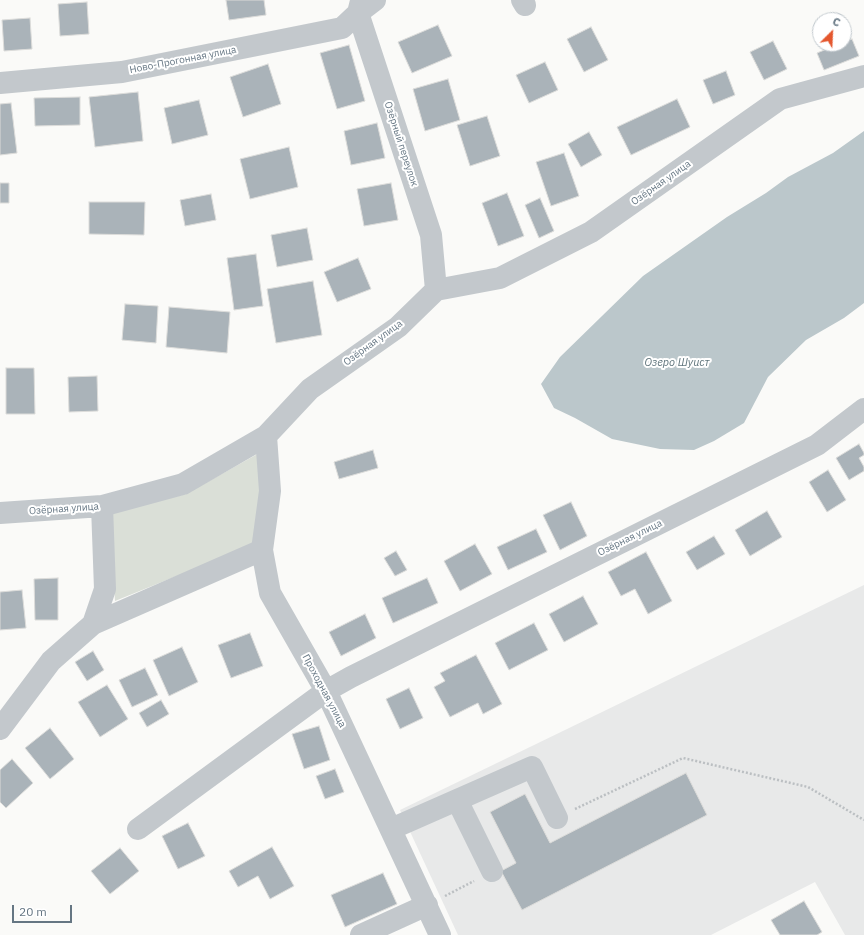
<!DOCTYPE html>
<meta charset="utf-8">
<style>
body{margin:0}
#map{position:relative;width:864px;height:935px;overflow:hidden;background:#fafaf8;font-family:"IBM Plex Sans",sans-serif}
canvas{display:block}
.north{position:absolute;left:812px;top:12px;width:40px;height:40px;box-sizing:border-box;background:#fff;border:1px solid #c1c8cd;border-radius:50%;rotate:24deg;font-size:11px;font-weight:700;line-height:16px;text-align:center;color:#657683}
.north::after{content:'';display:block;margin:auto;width:14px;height:18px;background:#e4572e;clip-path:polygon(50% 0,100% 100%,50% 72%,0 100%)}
.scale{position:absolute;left:12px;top:905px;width:60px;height:18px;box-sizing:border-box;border:2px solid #657683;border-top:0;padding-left:5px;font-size:12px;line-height:14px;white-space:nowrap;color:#657683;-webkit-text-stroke:3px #fff;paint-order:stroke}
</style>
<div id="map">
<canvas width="864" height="935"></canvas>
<div class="north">С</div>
<div class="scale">20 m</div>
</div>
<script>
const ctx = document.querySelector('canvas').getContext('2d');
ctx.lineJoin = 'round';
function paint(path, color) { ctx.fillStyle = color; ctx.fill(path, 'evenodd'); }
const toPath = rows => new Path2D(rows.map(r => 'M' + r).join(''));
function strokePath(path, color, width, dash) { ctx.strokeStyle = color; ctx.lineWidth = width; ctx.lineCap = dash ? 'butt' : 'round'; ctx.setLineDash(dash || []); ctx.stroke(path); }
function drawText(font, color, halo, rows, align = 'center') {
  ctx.font = font + ' "IBM Plex Sans",sans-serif'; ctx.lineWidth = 4; ctx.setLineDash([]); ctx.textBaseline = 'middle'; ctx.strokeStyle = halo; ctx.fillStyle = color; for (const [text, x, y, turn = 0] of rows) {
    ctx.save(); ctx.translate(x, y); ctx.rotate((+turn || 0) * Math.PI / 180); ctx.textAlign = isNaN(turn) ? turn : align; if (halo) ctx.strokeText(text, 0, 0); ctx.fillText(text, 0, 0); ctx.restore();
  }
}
paint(toPath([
 [864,585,864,935,845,935,815,882,711,935,458,935,400,810]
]), '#e8e9e9');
paint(toPath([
 [261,452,261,494,253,545,115,601,110,513,186,494]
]), '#dadfd7');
paint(toPath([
 [864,131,864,303,844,318,806,340,768,377,744,423,714,441,694,450,660,449,612,439,575,418,554,408,541,384,560,357,643,276,727,217,766,193,788,177,833,153]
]), '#bbc7cb');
const building = toPath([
 [226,0,264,0,266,15,229,20,226,0],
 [87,2,89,34,60,36,58,4,87,2],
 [30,18,32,49,4,51,2,20,30,18],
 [438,25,452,56,412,73,398,42,438,25],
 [591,27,608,60,584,72,567,39,591,27],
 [852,39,859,56,824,70,817,53,839,44,844,44,844,42,852,39],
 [773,41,787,69,764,80,750,52,773,41],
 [349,45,365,101,337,109,320,53,349,45],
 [545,62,558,90,529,103,516,75,545,62],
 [268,64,281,104,243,117,230,77,268,64],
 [726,71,735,95,713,104,703,80,726,71],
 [448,79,460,120,425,131,413,89,448,79],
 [138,92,143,141,95,147,89,97,138,92],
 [80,97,80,125,35,126,34,98,80,97],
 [677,99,690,127,631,155,617,127,677,99],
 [199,100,208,135,172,144,164,108,199,100],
 [11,103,17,153,0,155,0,104,11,103],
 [487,116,500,156,470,166,457,125,487,116],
 [377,123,385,158,351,165,344,131,377,123],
 [589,132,602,155,581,167,568,144,589,132],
 [289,147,298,187,250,199,240,159,289,147],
 [564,153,579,196,551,206,536,162,564,153],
 [0,183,9,183,9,203,0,203,0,183],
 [391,183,398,220,364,226,357,189,391,183],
 [507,193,524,236,498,246,482,203,507,193],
 [211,194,216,220,185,226,180,200,211,194],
 [540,198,554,231,539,238,525,205,540,198],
 [89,202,145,202,144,235,89,234,89,202],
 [307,228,313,260,277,267,271,235,307,228],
 [256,254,263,306,234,310,227,258,256,254],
 [358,258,371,289,337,302,324,272,358,258],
 [313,281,322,335,276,343,267,289,313,281],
 [125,304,158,306,156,343,122,340,125,304],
 [169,307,230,312,227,353,166,347,169,307],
 [6,368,34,368,35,414,6,414,6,368],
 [97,376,98,411,69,412,68,377,97,376],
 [859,444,864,453,864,455,859,458,864,467,864,471,849,480,836,458,859,444],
 [373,450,378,468,339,479,334,462,373,450],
 [828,470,846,500,827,512,809,482,828,470],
 [571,502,587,536,560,550,543,515,571,502],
 [767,511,782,537,750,556,735,530,767,511],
 [536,529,547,552,508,570,497,547,536,529],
 [714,536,725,554,697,570,686,552,714,536],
 [475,544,492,574,460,591,444,561,475,544],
 [396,551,407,570,395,576,384,558,396,551],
 [646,552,672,601,648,614,635,589,621,596,608,572,646,552],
 [58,578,58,620,35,620,34,579,58,578],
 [427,578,438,603,393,623,382,598,427,578],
 [22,590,26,628,0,630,0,592,22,590],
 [583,596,598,624,564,642,549,614,583,596],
 [365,614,376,638,341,656,329,632,365,614],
 [534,623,548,650,509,670,495,643,534,623],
 [250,633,263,666,231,678,218,645,250,633],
 [182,647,198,682,169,696,153,660,182,647],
 [93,651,104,670,87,681,75,662,93,651],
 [476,655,502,704,483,714,478,703,450,717,434,687,445,681,440,673,476,655],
 [145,668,158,695,132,707,119,680,145,668],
 [107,685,128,719,100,737,78,702,107,685],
 [409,688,423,718,400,729,386,699,409,688],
 [161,700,169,714,147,727,139,713,161,700],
 [319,726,330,760,304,769,292,734,319,726],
 [50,728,74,759,50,779,25,748,50,728],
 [12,759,33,783,6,808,0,802,0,770,12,759],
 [335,769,344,792,325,799,316,776,335,769],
 [686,773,707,815,522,910,501,871,516,863,490,812,525,794,550,843,686,773],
 [188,823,205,856,178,869,162,836,188,823],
 [272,847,294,886,270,899,258,876,238,887,229,871,272,847],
 [120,848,139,871,110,894,91,871,120,848],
 [383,873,397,904,345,927,331,895,383,873],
 [804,901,822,932,817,935,780,935,771,920,804,901]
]);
paint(building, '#aab3b9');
strokePath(building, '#dcdcda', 1);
strokePath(toPath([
 [575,809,683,758,808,787,864,820],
 [445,896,474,881]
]), '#bbbfc2', 2.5, [2, 2]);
strokePath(toPath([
 [522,0,525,5],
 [361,1,358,13,431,235,436,290],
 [0,83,122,72,342,28,358,13,375,0],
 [266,436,270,491,262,550,270,593,326,691,440,935],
 [0,513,102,506,183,484,266,436,310,389,398,327,436,290,500,278,591,232,780,99,864,76],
 [93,624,262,550],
 [0,729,51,661,93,624,105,589,102,506],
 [457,800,492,871],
 [138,829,326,691,351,677,817,445,864,409],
 [391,829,532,767,557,818],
 [361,935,427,905]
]), '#c3c8cc', 22);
drawText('10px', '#657683', '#fff', [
 ["Ново-Прогонная улица",183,60,-11],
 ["Озёрный переулок",401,144,72],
 ["Озёрная улица",661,183,-35],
 ["Озёрная улица",373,343,-36],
 ["Озёрная улица",64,509,-4],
 ["Озёрная улица",630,538,-26],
 ["Проходная улица",324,691,62]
]);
drawText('italic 11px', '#60757c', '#fff', [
 ["Озеро Шуист",677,363]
]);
</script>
